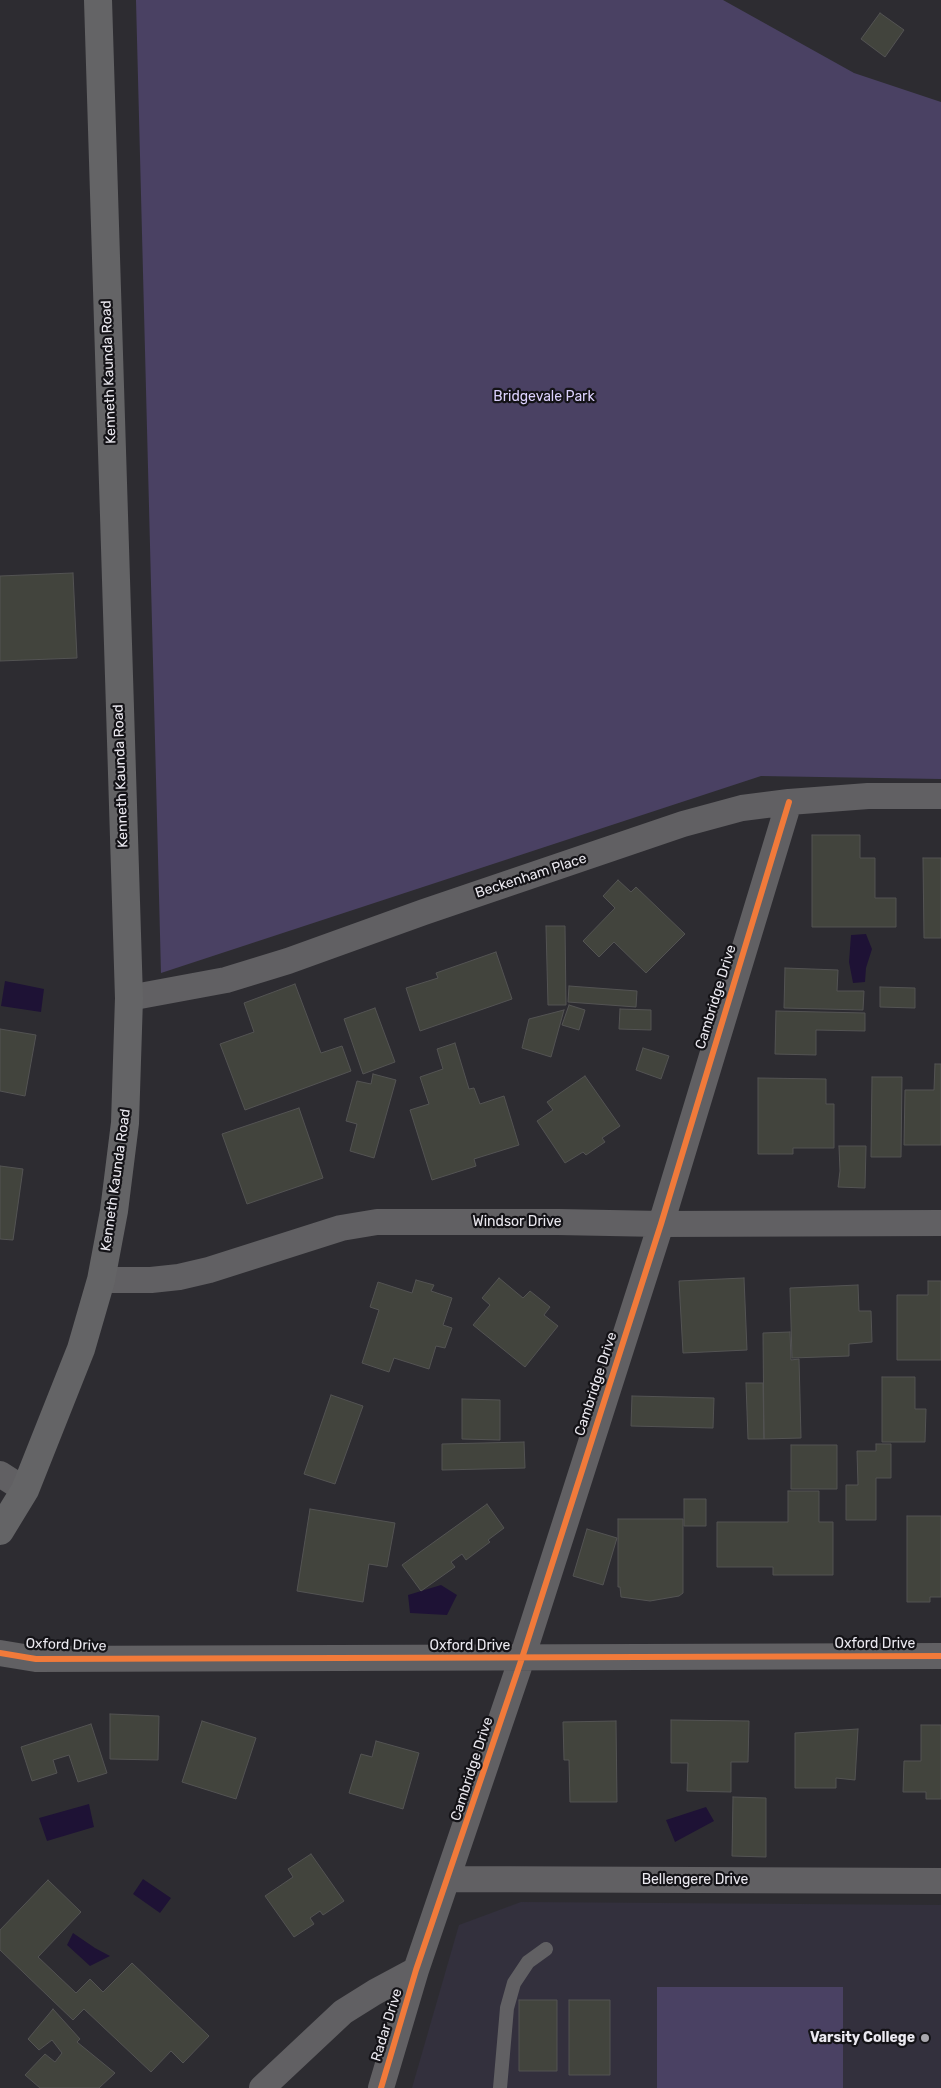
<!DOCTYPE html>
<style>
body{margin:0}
canvas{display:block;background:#2d2c31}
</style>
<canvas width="941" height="2088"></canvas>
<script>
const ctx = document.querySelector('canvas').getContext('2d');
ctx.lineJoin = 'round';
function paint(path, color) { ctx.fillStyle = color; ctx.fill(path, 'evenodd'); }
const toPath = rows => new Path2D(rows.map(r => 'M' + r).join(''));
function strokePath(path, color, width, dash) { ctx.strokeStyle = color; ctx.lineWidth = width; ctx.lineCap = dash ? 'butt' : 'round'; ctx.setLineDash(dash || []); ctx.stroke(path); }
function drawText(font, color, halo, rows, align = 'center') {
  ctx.font = font + ' Rubik,sans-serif'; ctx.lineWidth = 4.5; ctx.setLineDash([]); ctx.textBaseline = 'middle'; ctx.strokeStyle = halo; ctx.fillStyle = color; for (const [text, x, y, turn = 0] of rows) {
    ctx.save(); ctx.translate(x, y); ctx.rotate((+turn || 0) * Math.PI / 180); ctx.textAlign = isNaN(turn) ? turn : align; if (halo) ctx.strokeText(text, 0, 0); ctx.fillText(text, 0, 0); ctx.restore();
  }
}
paint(toPath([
 [521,1902,941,1905,941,2088,412,2088,459,1925]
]), '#33303d');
paint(toPath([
 [136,0,723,0,854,73,941,102,941,779,761,776,161,973],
 [657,1987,843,1987,843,2088,657,2088]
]), '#4a4163');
paint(toPath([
 [866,934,872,949,866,968,865,982,853,983,849,962,851,935],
 [5,981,44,989,41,1012,1,1006],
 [441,1585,457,1595,447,1615,410,1613,408,1595],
 [89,1804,94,1827,47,1841,39,1818],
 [706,1807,714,1821,675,1842,666,1820],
 [143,1879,171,1898,160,1913,133,1894],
 [73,1933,95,1948,110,1956,90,1966,67,1945]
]), '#1e1235');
const building = toPath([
 [880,13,904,30,885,57,861,39,880,13],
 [73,573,77,658,0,661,0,576,73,573],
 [812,835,860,835,860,858,875,858,875,898,896,898,896,927,812,927,812,835],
 [923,858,941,858,941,938,924,938,923,858],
 [618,880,631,892,636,887,685,934,646,973,614,942,599,957,583,941,615,908,603,896,618,880],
 [546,926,565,926,566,1005,548,1005,546,926],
 [496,952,512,999,420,1031,406,988,438,978,436,973,496,952],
 [785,968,838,970,837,991,864,991,863,1010,784,1008,785,968],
 [295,984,321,1053,342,1046,351,1071,245,1110,220,1044,254,1032,244,1003,295,984],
 [569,986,637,991,636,1007,568,1002,569,986],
 [880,987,915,988,915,1008,880,1007,880,987],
 [569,1005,585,1010,579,1030,562,1025,569,1005],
 [375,1008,395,1062,363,1074,344,1019,375,1008],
 [620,1009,651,1010,651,1030,619,1029,620,1009],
 [564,1010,551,1057,522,1048,529,1019,564,1010],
 [776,1011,865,1013,865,1031,816,1030,816,1055,775,1054,776,1011],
 [0,1029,36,1035,25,1096,0,1091,0,1029],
 [455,1043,469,1089,474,1088,480,1104,504,1096,519,1145,474,1159,476,1166,432,1180,410,1110,429,1104,420,1077,443,1069,437,1049,455,1043],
 [643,1048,669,1056,661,1079,636,1070,643,1048],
 [935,1064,941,1064,941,1145,904,1145,905,1090,934,1090,935,1064],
 [373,1074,396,1080,374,1158,350,1151,357,1124,346,1121,357,1081,371,1084,373,1074],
 [585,1076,620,1126,602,1138,605,1142,586,1155,583,1152,565,1163,537,1121,553,1110,547,1102,585,1076],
 [872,1077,902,1077,901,1157,871,1157,872,1077],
 [758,1078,826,1079,826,1104,834,1104,834,1148,793,1148,793,1154,758,1154,758,1078],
 [299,1108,323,1178,247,1204,222,1134,299,1108],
 [839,1146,866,1146,865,1188,838,1187,840,1171,839,1146],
 [0,1166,23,1169,13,1240,0,1239,0,1166],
 [499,1278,523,1298,530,1291,550,1307,544,1315,558,1326,525,1367,473,1325,490,1305,482,1298,499,1278],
 [744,1278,747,1350,683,1353,679,1281,744,1278],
 [416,1280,434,1285,431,1291,452,1298,443,1325,452,1328,445,1348,436,1346,429,1369,394,1358,389,1372,362,1363,379,1310,370,1307,378,1282,412,1293,416,1280],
 [928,1281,941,1281,941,1360,897,1360,897,1295,928,1295,928,1281],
 [858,1285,859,1311,871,1311,872,1342,849,1344,849,1356,792,1358,790,1288,858,1285],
 [790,1332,791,1360,799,1359,801,1438,764,1439,763,1333,790,1332],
 [882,1377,915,1377,915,1409,926,1409,925,1442,882,1442,882,1377],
 [746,1383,763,1383,764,1439,748,1439,746,1383],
 [331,1395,363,1406,335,1484,304,1474,331,1395],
 [632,1396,714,1398,713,1428,631,1426,632,1396],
 [462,1399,500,1400,500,1440,462,1439,462,1399],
 [524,1442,525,1468,442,1470,442,1444,524,1442],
 [876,1444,891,1444,891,1478,876,1478,876,1520,846,1520,846,1485,858,1485,857,1451,876,1451,876,1444],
 [791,1445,837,1445,837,1489,791,1489,791,1445],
 [788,1491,819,1491,819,1522,833,1522,833,1575,773,1575,773,1567,717,1567,717,1522,788,1522,788,1491],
 [684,1499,706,1499,706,1526,684,1526,684,1499],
 [487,1504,504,1528,488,1540,490,1542,466,1560,462,1554,451,1562,455,1567,421,1591,402,1565,487,1504],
 [310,1509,395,1523,387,1567,369,1564,363,1602,297,1591,310,1509],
 [907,1516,941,1516,941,1597,930,1597,930,1602,907,1602,907,1516],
 [618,1519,683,1519,683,1593,679,1596,650,1601,621,1597,620,1587,618,1587,618,1519],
 [587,1529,617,1538,603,1585,573,1576,587,1529],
 [110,1714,159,1716,158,1760,110,1759,110,1714],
 [671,1720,749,1721,748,1762,731,1762,731,1792,687,1791,688,1763,671,1763,671,1720],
 [202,1721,256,1738,236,1799,182,1782,202,1721],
 [616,1721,617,1802,570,1802,569,1760,564,1760,563,1722,616,1721],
 [91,1724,107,1773,78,1782,69,1755,53,1760,57,1773,32,1781,21,1747,91,1724],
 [921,1725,941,1725,941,1799,926,1799,926,1792,903,1792,904,1761,921,1761,921,1725],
 [858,1729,855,1780,836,1778,836,1788,795,1788,795,1733,858,1729],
 [376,1741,419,1753,403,1809,349,1793,361,1754,372,1757,376,1741],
 [733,1797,766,1798,766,1857,732,1856,733,1797],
 [311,1854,344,1901,323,1915,320,1911,310,1918,314,1924,294,1937,265,1896,293,1877,288,1869,311,1854],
 [48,1880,81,1912,38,1957,76,1993,90,1979,103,1992,132,1963,209,2036,183,2063,171,2051,151,2072,84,2009,73,2020,0,1950,0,1930,48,1880],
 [519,2000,557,2000,557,2071,519,2071,519,2000],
 [569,2000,610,2000,610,2075,569,2075,569,2000],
 [53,2009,80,2039,77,2042,115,2073,99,2088,40,2088,25,2075,45,2054,55,2062,62,2053,52,2040,39,2050,28,2039,53,2009]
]);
paint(building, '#42443d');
strokePath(building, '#535353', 1);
strokePath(toPath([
 [500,2088,507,2008,514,1983,528,1962,546,1949]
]), '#616063', 14);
strokePath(toPath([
 [129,998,226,980,288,961,424,912,683,824,742,808,789,802,868,796,941,796],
 [101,1280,151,1280,179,1277,209,1270,341,1228,377,1222,558,1222,661,1224,941,1223],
 [0,1474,25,1490],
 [0,1653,36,1659,941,1656],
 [448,1879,941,1881],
 [262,2088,343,2012,375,1992,416,1970],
 [381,2088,416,1970,522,1658,661,1224,789,802]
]), '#616063', 26);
strokePath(toPath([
 [0,1531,25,1490,81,1349,101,1280,114,1211,125,1123,129,998,98,0]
]), '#646466', 28);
strokePath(toPath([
 [0,1653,36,1659,941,1656],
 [381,2088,416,1970,522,1658,661,1224,789,802]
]), '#f17a3a', 6);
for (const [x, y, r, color] of [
 [925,2038,5,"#a8a7ad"]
]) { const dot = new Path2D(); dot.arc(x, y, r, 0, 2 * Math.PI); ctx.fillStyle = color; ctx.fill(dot); strokePath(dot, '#141317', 2); }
drawText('14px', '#ebe9f0', '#141317', [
 ["Kenneth Kaunda Road",109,372,-92],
 ["Kenneth Kaunda Road",121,776,-92],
 ["Beckenham Place",531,876,-18],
 ["Cambridge Drive",716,997,-73],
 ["Kenneth Kaunda Road",116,1180,-82],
 ["Windsor Drive",517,1222],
 ["Cambridge Drive",596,1384,-72],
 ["Oxford Drive",875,1644],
 ["Oxford Drive",66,1645,2],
 ["Oxford Drive",470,1646],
 ["Cambridge Drive",472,1769,-72],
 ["Bellengere Drive",695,1880],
 ["Radar Drive",387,2025,-73]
]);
drawText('14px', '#dcd1fd', '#141317', [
 ["Bridgevale Park",544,397]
]);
drawText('bold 14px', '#ebe9f0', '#141317', [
 ["Varsity College",915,2038]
], 'right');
</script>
